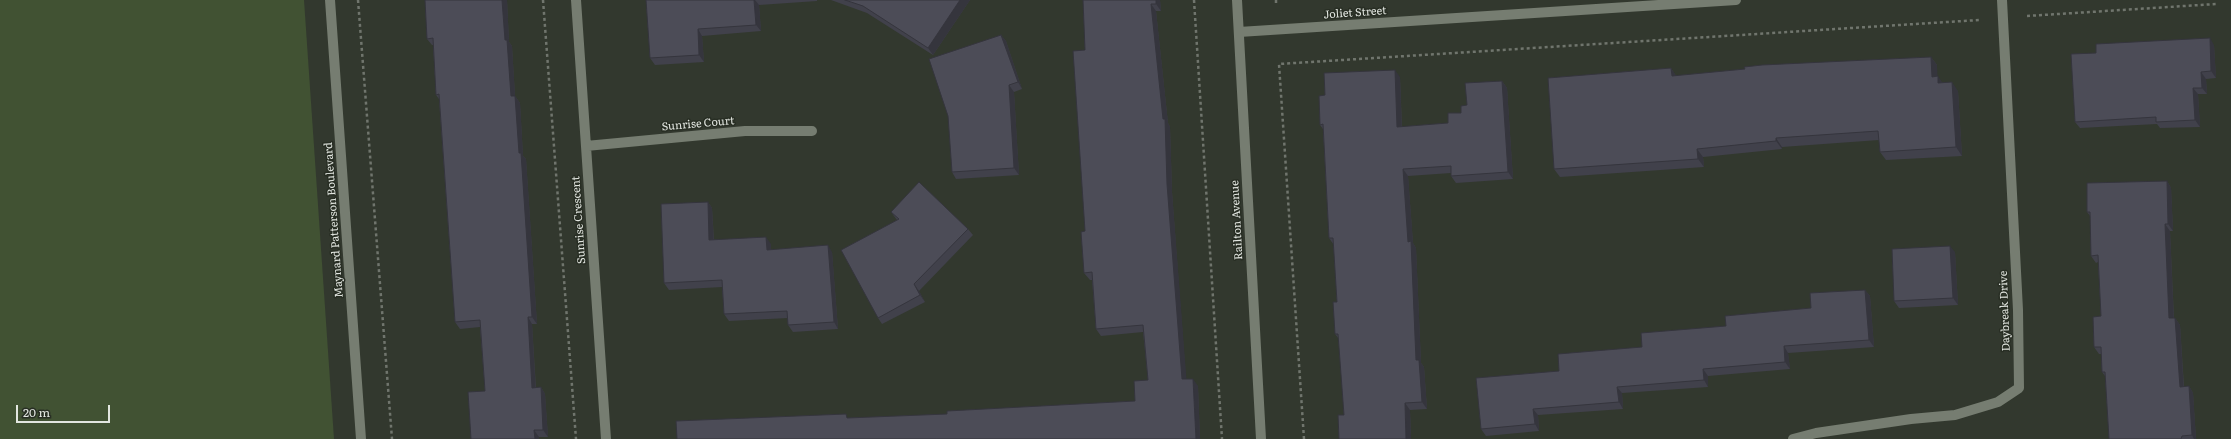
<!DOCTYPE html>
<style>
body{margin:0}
#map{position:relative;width:2231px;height:439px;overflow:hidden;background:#32382e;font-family:Literata,serif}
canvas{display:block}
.scale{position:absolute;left:16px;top:405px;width:94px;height:18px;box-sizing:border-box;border:2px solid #e2e6e0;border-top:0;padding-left:5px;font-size:12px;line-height:14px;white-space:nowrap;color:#e2e6e0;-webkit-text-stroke:3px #282e24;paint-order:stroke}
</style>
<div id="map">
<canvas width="2231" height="439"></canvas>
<div class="scale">20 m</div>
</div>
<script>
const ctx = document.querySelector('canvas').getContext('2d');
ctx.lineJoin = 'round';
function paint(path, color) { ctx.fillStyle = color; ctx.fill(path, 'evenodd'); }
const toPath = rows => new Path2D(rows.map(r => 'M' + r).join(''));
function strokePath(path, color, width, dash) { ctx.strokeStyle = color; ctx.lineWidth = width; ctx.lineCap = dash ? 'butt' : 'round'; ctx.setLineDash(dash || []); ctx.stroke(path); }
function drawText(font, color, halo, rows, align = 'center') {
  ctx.font = font + ' Literata,serif'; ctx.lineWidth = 3; ctx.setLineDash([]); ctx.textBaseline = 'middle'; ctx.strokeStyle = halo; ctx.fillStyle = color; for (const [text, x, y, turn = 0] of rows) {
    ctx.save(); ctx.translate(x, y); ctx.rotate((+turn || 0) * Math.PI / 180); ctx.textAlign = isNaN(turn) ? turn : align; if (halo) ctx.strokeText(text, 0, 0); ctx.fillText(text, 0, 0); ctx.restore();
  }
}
paint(toPath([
 [0,0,304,0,334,439,0,439]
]), '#415233');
strokePath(toPath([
 [358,0,392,439],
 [543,0,576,439],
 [1194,0,1222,439],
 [1276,0,1276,3],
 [2027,16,2216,4],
 [1304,439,1279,64,1979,20]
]), '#70756d', 2.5, [3, 3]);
strokePath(toPath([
 [330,0,361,439],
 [576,0,606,439],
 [1237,0,1261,439],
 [1239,32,1736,0],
 [586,146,745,131,812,131],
 [1793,439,1816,433,1911,419,1955,415,1998,402,2019,388,2018,310,2002,0]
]), '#767d71', 10);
paint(toPath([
 [425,0,507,0,509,42,512,46,515,96,520,103,523,156,526,159,537,324,532,324,536,388,541,387,545,394,548,437,539,437,539,439,471,439,485,391,480,327,460,329,455,322,439,99,436,95,433,45,432,45,427,39],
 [646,0,817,0,817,1,759,5,761,31,702,36,704,62,655,65,650,58],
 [831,0,970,0,933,55,867,13],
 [1083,0,1160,0,1161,11,1156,11,1168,123,1170,127,1172,192,1186,379,1198,386,1200,439,677,439,850,418,947,414,1135,401,1148,380,1143,332,1101,336,1096,329,1092,280,1090,280,1084,273,1085,231,1085,50],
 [1001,35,1006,41,1022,89,1014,92,1019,175,956,179,952,172],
 [2214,45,2216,78,2206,79,2207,94,2198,94,2200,127,2160,128,2157,124,2080,128,2075,122,2096,53],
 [1931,57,1937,65,1937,76,1942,83,1958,91,1962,156,1886,160,1880,152,1879,140,1782,147,1782,149,1703,157,1704,167,1560,177,1554,169,1671,68,1676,76],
 [1400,77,1402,127,1448,123,1461,113,1467,105,1502,81,1507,88,1513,179,1456,183,1451,176,1451,173,1408,176,1413,243,1416,248,1421,363,1424,367,1427,409,1410,410,1411,439,1339,439,1344,415,1339,339,1335,334,1337,302,1334,245,1329,238,1323,129,1320,125,1325,95],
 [2167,181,2171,188,2173,231,2170,231,2174,318,2175,318,2180,325,2184,386,2189,386,2193,393,2196,439,2109,439,2105,376,2102,372,2101,354,2099,354,2094,347,2101,316,2098,262,2096,263,2091,256,2091,217,2087,212],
 [708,202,712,208,714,240,771,244,771,250,832,252,838,329,793,332,788,325,788,318,729,321,724,314,722,287,669,290,664,283],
 [891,212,968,229,973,235,919,291,925,302,882,324,878,318,897,220],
 [1955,252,1958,305,1899,308,1894,301],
 [1865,290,1870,296,1874,347,1788,353,1790,369,1708,376,1708,387,1622,393,1623,409,1538,415,1539,431,1486,436,1481,429,1559,371,1642,347,1726,326,1811,308]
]), '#41414b');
paint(toPath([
 [502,0,507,0,509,42,512,46,515,96,520,103,523,156,526,159,537,324,532,317,519,153,511,96,505,40],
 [754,0,755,0,759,5,761,31,756,25],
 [960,0,970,0,933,55,928,48],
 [1156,0,1160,0,1161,11,1156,4],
 [1151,4,1156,11,1168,123,1170,127,1172,192,1187,386,1182,379,1167,184,1163,119],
 [698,29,702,36,704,62,699,55],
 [1001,35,1006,41,1022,89,1018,82],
 [2210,38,2214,45,2216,78,2211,71],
 [1931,57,1937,65,1938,85,1932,77],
 [1671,68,1677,77,1672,76],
 [1395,70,1400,77,1402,134,1397,127],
 [2201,72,2206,79,2207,94,2202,88],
 [1938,76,1944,85,1938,83],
 [1502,81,1507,88,1513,179,1508,172],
 [1952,82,1958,91,1962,156,1956,147],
 [1009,85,1014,92,1019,175,1014,168],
 [2193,88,2198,94,2200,127,2195,120],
 [1776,138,1782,147,1782,149,1776,141],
 [1697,149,1703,157,1704,167,1698,159],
 [1403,169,1408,176,1413,243,1416,248,1421,363,1424,367,1427,409,1422,402,1416,360],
 [2167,181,2171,188,2173,231,2168,224],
 [708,202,712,208,714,247,709,240],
 [2165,224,2170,231,2174,325,2169,318],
 [766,237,771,244,771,257,767,250],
 [828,245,832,252,838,329,834,322],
 [1950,246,1955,252,1958,305,1953,298],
 [914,284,919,291,925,302,920,295],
 [1865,290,1870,296,1874,347,1869,340],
 [528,317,532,324,536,395,532,388],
 [2175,318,2180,325,2184,393,2180,387],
 [1784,346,1788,353,1790,369,1785,362],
 [1703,369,1708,376,1708,387,1704,380],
 [1193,379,1198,386,1200,439,1196,439],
 [2189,386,2193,393,2196,439,2194,439,2192,435],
 [541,387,545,394,548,437,543,430],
 [1617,387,1622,393,1623,409,1619,402],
 [1405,403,1410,410,1411,439,1406,439],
 [1533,409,1538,415,1539,431,1535,424],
 [534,430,539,437,539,439,535,439]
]), '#35353d');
const building = toPath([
 [425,0,502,0,505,40,507,40,511,96,515,96,519,153,521,153,532,317,528,317,532,388,541,387,543,430,534,430,535,439,471,439,468,392,485,391,480,320,455,322,439,94,436,95,433,38,427,39,425,0],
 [646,0,754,0,756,25,698,29,699,55,650,58,646,0],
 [845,0,960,0,928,48,863,6,845,0],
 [1083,0,1156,0,1156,4,1151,4,1163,119,1165,119,1167,184,1182,379,1193,379,1196,439,677,439,676,421,846,414,847,418,947,414,947,411,1135,401,1134,381,1148,380,1143,325,1096,329,1092,272,1084,273,1081,232,1085,231,1073,51,1085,50,1083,0],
 [1001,35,1018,82,1009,85,1014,168,952,172,948,116,929,59,1001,35],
 [2210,38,2211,71,2201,72,2202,88,2193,88,2195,120,2156,122,2156,117,2075,122,2071,54,2096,53,2096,44,2210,38],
 [1931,57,1932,77,1938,76,1938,83,1952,82,1956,147,1880,152,1878,131,1776,138,1776,141,1697,149,1698,159,1554,169,1548,78,1671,68,1672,76,1745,69,1744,67,1762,65,1931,57],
 [1395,70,1397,127,1448,123,1448,113,1461,113,1461,106,1467,105,1465,83,1502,81,1508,172,1451,176,1451,166,1403,169,1408,242,1411,241,1416,360,1419,360,1422,402,1405,403,1406,439,1339,439,1338,415,1344,415,1338,334,1335,334,1333,302,1337,302,1333,238,1329,238,1323,124,1320,125,1319,96,1325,95,1324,73,1395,70],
 [2167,181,2168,224,2165,224,2169,318,2175,318,2180,387,2189,386,2192,435,2182,436,2181,439,2109,439,2105,372,2102,372,2101,347,2094,347,2093,317,2101,316,2098,255,2091,256,2090,212,2087,212,2087,183,2167,181],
 [919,182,968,229,914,284,920,295,878,318,841,250,899,219,891,212,919,182],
 [708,202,709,240,766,237,767,250,828,245,834,322,788,325,787,311,724,314,722,280,664,283,661,204,708,202],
 [1950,246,1953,298,1894,301,1892,249,1950,246],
 [1865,290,1869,340,1784,346,1785,362,1703,369,1704,380,1617,387,1619,402,1533,409,1535,424,1481,429,1476,378,1559,371,1558,354,1642,347,1641,333,1726,326,1725,316,1811,308,1810,293,1865,290]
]);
paint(building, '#4c4c57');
strokePath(building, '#35353d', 1);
drawText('11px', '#e2e6e0', '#282e24', [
 ["Joliet Street",1355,13,-4],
 ["Sunrise Court",698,124,-5],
 ["Maynard Patterson Boulevard",334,220,-94],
 ["Sunrise Crescent",579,220,-94],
 ["Railton Avenue",1237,220,-93],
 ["Daybreak Drive",2005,311,-92]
]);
</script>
